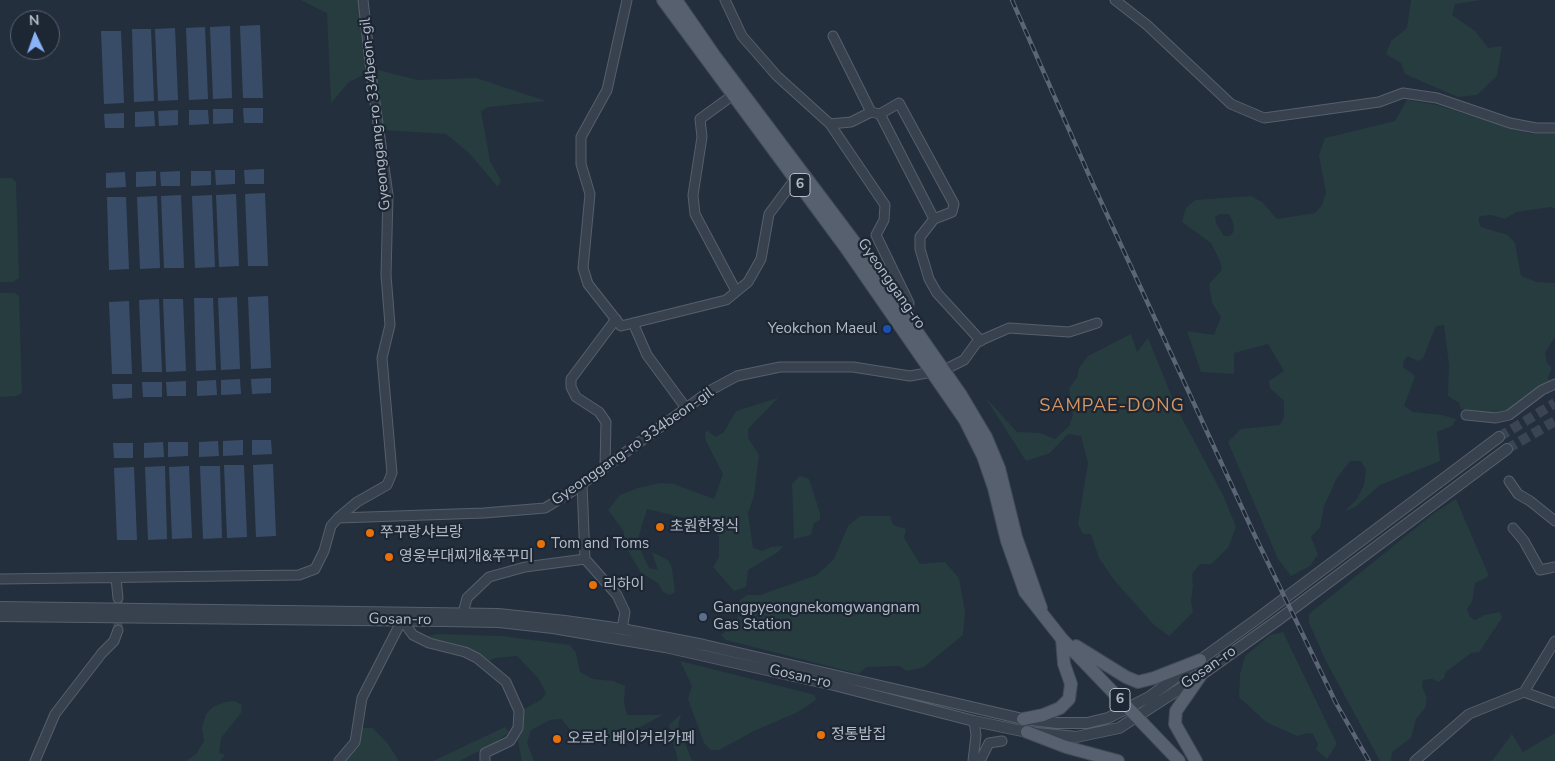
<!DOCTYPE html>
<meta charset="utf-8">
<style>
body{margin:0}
#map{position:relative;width:1555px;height:761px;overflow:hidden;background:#242f3e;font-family:"Nunito Sans",sans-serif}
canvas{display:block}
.north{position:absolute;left:10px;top:10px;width:50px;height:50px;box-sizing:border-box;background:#1d2633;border:1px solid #59626f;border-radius:50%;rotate:357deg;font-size:14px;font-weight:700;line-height:20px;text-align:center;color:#b4bcc9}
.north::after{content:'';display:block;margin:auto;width:18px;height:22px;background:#8ab4f8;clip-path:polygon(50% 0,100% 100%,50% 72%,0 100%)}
</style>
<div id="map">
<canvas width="1555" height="761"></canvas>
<div class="north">N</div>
</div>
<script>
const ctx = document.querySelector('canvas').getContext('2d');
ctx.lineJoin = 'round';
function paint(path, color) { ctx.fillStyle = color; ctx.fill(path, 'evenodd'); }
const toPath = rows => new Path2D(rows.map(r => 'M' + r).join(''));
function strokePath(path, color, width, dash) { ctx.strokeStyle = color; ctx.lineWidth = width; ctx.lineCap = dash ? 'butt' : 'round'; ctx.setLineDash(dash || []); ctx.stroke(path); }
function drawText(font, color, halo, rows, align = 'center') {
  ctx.font = font + ' "Nunito Sans","Noto Sans KR",sans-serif'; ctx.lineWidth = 4.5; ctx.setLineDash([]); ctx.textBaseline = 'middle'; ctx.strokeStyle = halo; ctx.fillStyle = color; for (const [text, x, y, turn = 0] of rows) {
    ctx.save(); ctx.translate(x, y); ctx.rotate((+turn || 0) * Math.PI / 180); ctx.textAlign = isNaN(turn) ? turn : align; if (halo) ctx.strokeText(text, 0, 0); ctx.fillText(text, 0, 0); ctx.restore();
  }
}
paint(toPath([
 [301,0,358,0,367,73,349,82,331,103,327,13],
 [1411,0,1482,0,1455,4,1452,15,1475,31,1488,48,1502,46,1497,76,1477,95,1458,97,1405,74,1401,63,1386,54,1391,41,1407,28],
 [378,70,418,80,476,78,546,101,488,107,481,111,490,161,501,181,498,187,469,153,446,134,384,130,376,82],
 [1407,100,1437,105,1532,134,1555,134,1555,209,1551,207,1516,212,1505,219,1491,215,1480,216,1478,220,1481,227,1508,235,1515,243,1521,276,1537,282,1555,283,1555,337,1545,353,1547,363,1552,368,1548,377,1550,384,1533,391,1506,413,1486,414,1461,409,1459,403,1448,396,1449,365,1444,325,1436,326,1423,358,1418,361,1408,356,1404,360,1403,367,1415,376,1404,406,1413,412,1442,415,1456,419,1452,426,1437,432,1440,461,1380,485,1355,507,1345,511,1357,499,1364,485,1366,470,1361,461,1350,461,1337,478,1324,506,1320,527,1311,537,1318,554,1310,566,1291,576,1278,559,1228,442,1241,429,1280,425,1284,417,1284,401,1270,388,1269,381,1284,371,1268,344,1234,353,1234,374,1201,372,1187,331,1214,335,1221,317,1212,303,1209,284,1222,270,1220,261,1211,243,1182,222,1186,208,1195,200,1251,196,1262,202,1277,219,1315,213,1322,205,1326,193,1319,155,1325,138,1395,121],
 [1220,214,1229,214,1233,222,1234,231,1230,236,1224,236,1216,223,1215,217],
 [0,178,12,178,16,182,19,278,13,282,0,282],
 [0,293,15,293,19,296,22,393,16,396,0,397],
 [1131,334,1137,352,1148,338,1176,407,1223,495,1236,527,1228,548,1211,564,1200,564,1192,574,1193,586,1191,601,1193,612,1169,636,1154,625,1114,580,1099,558,1091,534,1083,534,1078,524,1088,463,1081,436,1068,434,1050,453,1026,461,985,397,1017,432,1040,433,1055,439,1069,426,1073,415,1069,388,1077,378,1079,368,1088,356],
 [778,398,748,429,748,438,759,455,754,496,748,513,753,548,762,551,771,547,783,546,778,552,748,570,746,587,734,591,713,567,719,557,719,537,712,528,694,518,680,517,647,509,637,542,649,568,658,570,652,552,668,560,672,568,675,592,670,595,663,592,658,583,641,573,628,551,623,530,608,510,620,495,638,488,660,483,674,484,714,499,723,474,706,441,705,432,708,431,716,437,724,432,736,411],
 [800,476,809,479,820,513,820,520,814,523,811,535,794,539,792,484],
 [1456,499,1489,576,1475,583,1472,602,1467,609,1470,617,1475,620,1484,615,1500,612,1502,618,1479,652,1471,653,1446,672,1444,678,1439,682,1432,679,1423,680,1422,686,1427,698,1425,708,1416,719,1411,738,1392,752,1391,761,1380,761,1326,661,1309,623,1309,614,1433,514],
 [860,516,890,516,893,525,906,529,904,538,920,564,945,562,959,578,965,612,963,635,924,667,907,671,900,666,866,667,859,674,726,640,721,635,730,628,738,617,740,600,747,595,760,595,817,575,834,559,848,526],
 [1283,632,1337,744,1327,759,1316,750,1318,744,1313,734,1308,733,1297,736,1266,722,1239,697,1240,674,1245,656,1270,635],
 [438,634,502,636,570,645,576,653,580,672,593,679,613,681,625,686,624,703,627,715,663,715,615,740,593,743,582,743,561,719,550,720,531,730,527,743,534,761,522,761,518,741,521,723,519,706,524,709,541,700,546,693,538,678,517,656,495,658,485,663,428,640,428,636],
 [680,661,815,695,816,700,798,712,754,731,719,750,711,750,704,743,688,699,692,686],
 [234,701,242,705,241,713,221,738,219,753,225,755,220,761,186,761,196,754,204,741,202,728,206,714,213,707,225,702],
 [681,714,678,725,692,761,678,761,669,725],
 [505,727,509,732,492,745,459,761,433,761],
 [359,728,373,728,388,744,399,761,343,761],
 [1555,733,1555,761,1492,761,1512,734,1523,752]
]), '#263c3f');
paint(toPath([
 [260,25,263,98,243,98,240,26],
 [230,26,232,98,213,99,210,27],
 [205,27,208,99,189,100,186,28],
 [175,28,178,100,158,101,155,29],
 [132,29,151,29,154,101,134,102],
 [101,31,121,31,124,103,104,104],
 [243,108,263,108,263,123,244,123],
 [213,109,233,109,233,123,213,124],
 [178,110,178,125,159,126,158,111],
 [189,110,208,110,209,124,189,125],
 [154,111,155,126,135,127,135,112],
 [124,113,124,128,105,128,104,114],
 [264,169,264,184,245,184,244,170],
 [215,170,235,170,235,184,216,185],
 [156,171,156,186,136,187,136,172],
 [180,171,180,186,161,186,160,172],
 [191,171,211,171,211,185,191,186],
 [125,172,126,187,106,188,106,173],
 [265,193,268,266,248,266,245,194],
 [236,194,239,266,219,267,216,195],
 [181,195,184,268,164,268,161,196],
 [212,195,215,267,195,268,192,196],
 [157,196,160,268,140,269,137,197],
 [107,197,126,197,129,269,109,270],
 [268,296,271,368,251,369,248,297],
 [237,297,240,369,221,370,218,298],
 [194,298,213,298,216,370,196,371],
 [159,299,162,372,142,372,139,300],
 [163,299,183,299,186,371,166,372],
 [129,301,132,374,112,374,109,302],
 [271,378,271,393,252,394,251,379],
 [240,379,241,394,221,395,221,380],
 [216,380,217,395,197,396,197,381],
 [186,381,186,396,167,396,166,382],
 [142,382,162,382,162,397,143,397],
 [112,384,132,384,132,398,113,399],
 [243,440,243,455,223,456,223,441],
 [252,440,271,440,272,454,252,455],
 [218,441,219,456,199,457,199,442],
 [163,442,164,457,144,458,144,443],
 [168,442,188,442,188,456,168,457],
 [113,443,133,443,133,458,114,458],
 [273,464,276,536,256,537,253,465],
 [224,465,244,465,247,537,227,538],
 [165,466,167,539,148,540,145,467],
 [189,466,192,538,172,539,169,467],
 [200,466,220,466,222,538,203,539],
 [134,467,137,540,117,540,114,468]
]), '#394c67');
strokePath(toPath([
 [118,630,118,598]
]), '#3a4453', 9, [9, 4.5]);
strokePath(toPath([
 [1499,437,1555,403],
 [1507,449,1555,421]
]), '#3a4453', 10, [10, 5]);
const minor = toPath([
 [363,0,372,81,388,195,386,275,390,325,382,358,392,473,387,485,357,502,338,518,484,513,545,508,571,492,711,390,737,376,780,367,853,367,910,376,944,370,964,360,977,342,1009,328,1069,332,1097,323],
 [627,0,607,90,581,137,581,164,590,194,583,268,588,284,621,326,726,300,748,282,761,259,769,214,795,179],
 [725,0,742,36,777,76,830,124,885,205,884,220,876,235,909,303,908,318],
 [1115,0,1147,25,1231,104,1264,118,1379,102,1403,93,1437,98,1510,123,1536,128,1555,128],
 [833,36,871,112,880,114,934,219,920,237,920,249,929,279,937,293,981,341],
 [733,95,700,119,702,137,693,195,695,214,736,291],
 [880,114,899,103,954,204,952,212,934,219],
 [830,124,851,122,871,112],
 [633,323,647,355,686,408],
 [1466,415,1496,418,1509,415,1542,390,1555,384],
 [605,466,606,422,599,412,576,397,571,387,571,379,616,319],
 [1509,481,1518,494,1530,501,1555,521],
 [582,483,585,559,617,595,625,612,622,629],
 [1513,528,1524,541,1540,570,1555,567],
 [116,578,118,598],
 [0,579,299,575,315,569,324,551,331,526,338,518],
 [463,613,467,598,489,577,525,567,585,559],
 [1524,692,1555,703],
 [35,761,55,714,102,653,114,641,118,630],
 [339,761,355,742,362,698,402,620,413,635,429,643,465,652,477,658,506,682,519,711,518,728,510,741,485,753,485,761],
 [973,761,976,735,974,721],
 [980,761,989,743,1002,741],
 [1415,761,1469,714,1524,692,1555,641]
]);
const tertiary = toPath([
 [0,607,498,614,565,621,622,629,704,645,1023,719,1057,723,1087,723,1108,718,1149,697,1257,619,1499,437],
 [0,616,442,621,499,622,553,628,665,647,834,685,974,721,1027,732,1076,737,1119,728,1201,675,1278,620,1507,449]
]);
const primary = toPath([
 [663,0,846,248,965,420,983,456,994,488,1007,541,1025,592,1062,639,1179,761],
 [676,0,714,55,853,240,961,395,986,437,999,468,1016,537,1041,608],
 [1076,646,1126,677,1138,682,1154,678,1200,660],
 [1023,719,1043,715,1060,708,1069,699,1071,684,1064,664,1062,639],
 [1027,732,1066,747,1118,761],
 [1196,761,1175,724,1176,711,1201,675]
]);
strokePath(minor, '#565f6c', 11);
strokePath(tertiary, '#565f6c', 12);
strokePath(primary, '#414a57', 14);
strokePath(minor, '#38414e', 9);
strokePath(tertiary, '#38414e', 10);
strokePath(primary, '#56606e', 12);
const rail = toPath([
 [1012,0,1092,182,1255,536,1336,703,1369,761]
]);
strokePath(rail, '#5a6575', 4.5);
strokePath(rail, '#1d2633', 2.5, [8]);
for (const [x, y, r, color] of [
 [887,329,5,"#1a4fb4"],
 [660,527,5,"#e8710a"],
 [370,533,5,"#e8710a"],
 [541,544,5,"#e8710a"],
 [389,557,5,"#e8710a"],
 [593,585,5,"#e8710a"],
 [703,617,5,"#5c6f8a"],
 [821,735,5,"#e8710a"],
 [557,739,5,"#e8710a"]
]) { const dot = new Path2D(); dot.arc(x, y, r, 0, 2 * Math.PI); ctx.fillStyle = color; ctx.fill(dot); strokePath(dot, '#1d2633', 2); }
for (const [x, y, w] of [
 [800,185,20],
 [1120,700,20]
]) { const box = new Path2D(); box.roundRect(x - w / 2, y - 11.5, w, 23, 4); ctx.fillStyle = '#1d2633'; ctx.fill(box); strokePath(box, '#b4bcc9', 1); }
drawText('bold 14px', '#b4bcc9', null, [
 ["6",800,185],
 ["6",1120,700]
]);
drawText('15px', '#b4bcc9', '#1d2633', [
 ["Gyeonggang-ro 334beon-gil",376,114,-96],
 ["Gyeonggang-ro",891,284,55],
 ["Gyeonggang-ro 334beon-gil",633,447,-35],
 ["Gosan-ro",400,620,1],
 ["Gosan-ro",1209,668,-35],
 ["Gosan-ro",800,677,13]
]);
drawText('15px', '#b4bcc9', '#1d2633', [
 ["Yeokchon Maeul",877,329,"right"],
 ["초원한정식",670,527],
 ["쭈꾸랑샤브랑",380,533],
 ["Tom and Toms",551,544],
 ["영웅부대찌개&쭈꾸미",399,557],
 ["리하이",603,585],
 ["Gangpyeongnekomgwangnam",713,608],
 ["Gas Station",713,625],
 ["정통밥집",831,735],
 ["오로라 베이커리카페",567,739]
], 'left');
ctx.letterSpacing = '1px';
drawText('18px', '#d59563', '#1d2633', [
 ["SAMPAE-DONG",1112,407]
]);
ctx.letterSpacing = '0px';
</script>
